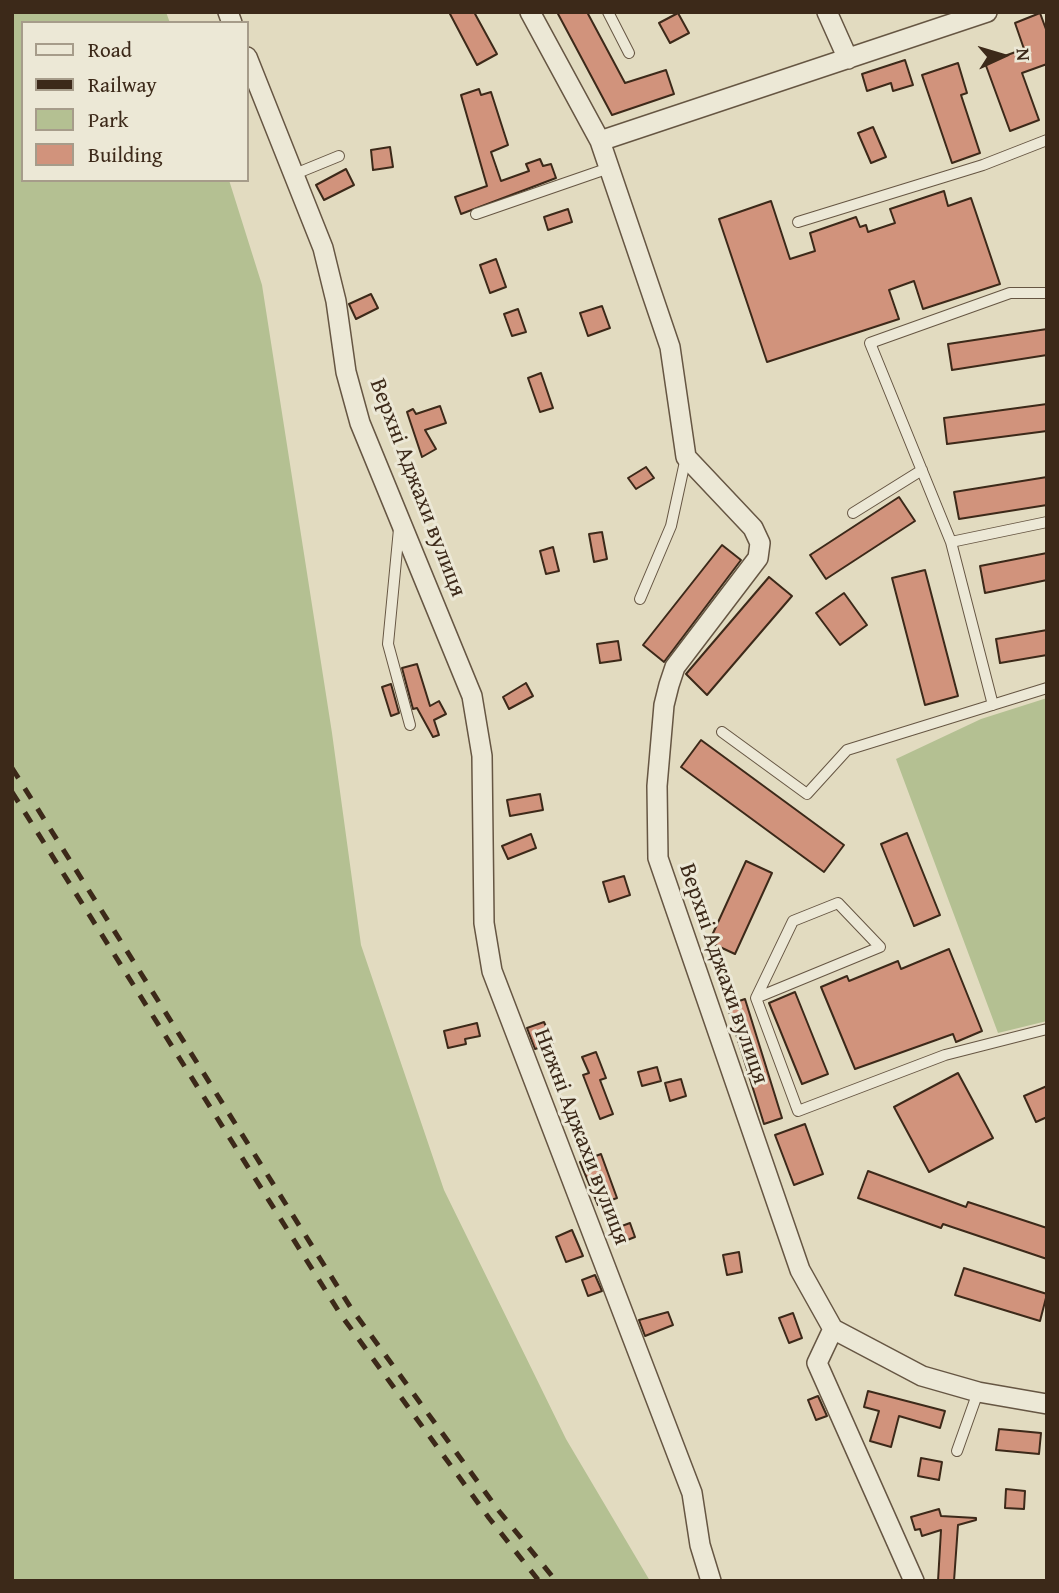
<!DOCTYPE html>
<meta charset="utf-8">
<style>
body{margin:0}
#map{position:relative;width:1059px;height:1593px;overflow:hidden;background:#e2dbc0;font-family:"Gentium Book Plus",serif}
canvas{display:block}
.frame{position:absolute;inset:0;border:14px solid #3c2919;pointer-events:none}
.legend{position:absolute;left:21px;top:21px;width:228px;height:161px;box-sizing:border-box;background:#ece8d6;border:2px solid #a69c8a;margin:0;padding:9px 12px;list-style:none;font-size:21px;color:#3c2919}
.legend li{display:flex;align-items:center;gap:14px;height:35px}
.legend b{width:35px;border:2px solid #a69c8a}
.north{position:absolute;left:968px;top:21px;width:70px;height:70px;-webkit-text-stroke:5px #ece8d6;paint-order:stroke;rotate:86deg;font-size:19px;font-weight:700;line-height:28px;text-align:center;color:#3c2919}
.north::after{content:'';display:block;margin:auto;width:24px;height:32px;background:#3c2919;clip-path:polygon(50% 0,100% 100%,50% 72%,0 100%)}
</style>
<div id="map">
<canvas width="1059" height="1593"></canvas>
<div class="frame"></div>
<ul class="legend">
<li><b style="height:9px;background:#ece8d6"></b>Road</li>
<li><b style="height:9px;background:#3c2919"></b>Railway</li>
<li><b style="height:19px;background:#b4c092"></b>Park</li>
<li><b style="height:19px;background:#d1937c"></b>Building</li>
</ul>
<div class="north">N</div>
</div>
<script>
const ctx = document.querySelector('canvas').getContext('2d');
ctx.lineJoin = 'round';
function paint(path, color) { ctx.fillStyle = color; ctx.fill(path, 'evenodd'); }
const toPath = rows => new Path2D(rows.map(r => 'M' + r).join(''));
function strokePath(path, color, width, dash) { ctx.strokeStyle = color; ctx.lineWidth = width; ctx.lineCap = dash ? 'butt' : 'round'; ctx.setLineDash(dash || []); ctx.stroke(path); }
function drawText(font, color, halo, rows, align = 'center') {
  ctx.font = font + ' "Gentium Book Plus",serif'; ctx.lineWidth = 6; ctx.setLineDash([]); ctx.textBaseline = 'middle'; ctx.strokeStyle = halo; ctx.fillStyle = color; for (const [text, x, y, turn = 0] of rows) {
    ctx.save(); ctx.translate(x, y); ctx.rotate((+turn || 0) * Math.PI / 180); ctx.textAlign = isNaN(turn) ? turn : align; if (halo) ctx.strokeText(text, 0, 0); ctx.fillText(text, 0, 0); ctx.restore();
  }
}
paint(toPath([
 [12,12,166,12,170,23,23,23,23,180,229,180,262,285,332,733,361,945,444,1190,566,1439,650,1581,12,1581],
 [1047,698,1047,1021,998,1033,896,759,981,719]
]), '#b4c092');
const building = toPath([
 [449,12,474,12,497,54,477,65,449,12],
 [557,12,587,12,625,83,666,70,674,94,612,115,557,12],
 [678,13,689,33,670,43,659,23,678,13],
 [1040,13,1047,32,1047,64,1022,73,1039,120,1010,131,985,63,1024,49,1015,23,1040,13],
 [905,60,913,85,893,91,891,83,867,91,862,74,905,60],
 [958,63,967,93,961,95,980,153,952,163,922,75,958,63],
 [479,89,481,95,491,92,508,145,491,152,501,181,529,171,526,164,540,159,543,166,551,164,556,178,461,214,455,197,487,186,461,95,479,89],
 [873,127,886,157,871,163,858,133,873,127],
 [390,147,393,167,373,170,371,150,390,147],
 [346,169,354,185,324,200,316,185,346,169],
 [944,191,948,206,971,198,1000,284,923,309,914,281,889,290,899,319,767,362,719,219,771,201,790,259,815,251,810,233,856,217,860,227,866,225,868,232,895,223,890,209,944,191],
 [568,209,572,222,548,230,544,217,568,209],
 [496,259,506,287,490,293,480,265,496,259],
 [371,294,378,308,356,319,349,304,371,294],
 [602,306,610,328,588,336,580,313,602,306],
 [518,309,526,332,512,336,504,314,518,309],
 [1047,329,1047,355,952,370,948,344,1047,329],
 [541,373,553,408,540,412,528,378,541,373],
 [1047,404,1047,431,947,444,944,418,1047,404],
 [440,406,446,423,425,430,436,449,422,457,407,412,413,409,416,414,440,406],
 [646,467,654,478,636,489,628,478,646,467],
 [1047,477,1047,505,959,519,954,492,1047,477],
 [899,497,915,521,826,579,810,555,899,497],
 [602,532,607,559,594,562,589,534,602,532],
 [722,545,741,560,664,662,643,645,722,545],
 [553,547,559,571,546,574,540,551,553,547],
 [1047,553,1047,580,985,593,980,566,1047,553],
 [925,570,958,696,925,705,892,578,925,570],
 [769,577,792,596,707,695,686,674,769,577],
 [844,593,867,625,840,645,816,613,844,593],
 [1047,630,1047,655,1000,663,996,639,1047,630],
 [618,641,621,660,600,663,597,644,618,641],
 [417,664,430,706,439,701,446,714,434,720,439,735,433,737,417,708,413,709,402,668,417,664],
 [526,683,533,696,509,709,503,697,526,683],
 [391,684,399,713,391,716,382,687,391,684],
 [701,740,844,845,824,872,681,767,701,740],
 [540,794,543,810,510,816,507,800,540,794],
 [907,833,940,915,914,926,881,844,907,833],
 [531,834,536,848,508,859,502,846,531,834],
 [746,861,772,873,735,954,709,942,746,861],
 [624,876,630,895,609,902,603,882,624,876],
 [949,949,982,1031,956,1042,953,1034,855,1069,821,987,847,976,849,981,898,961,901,969,949,949],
 [795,992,828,1074,802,1084,769,1003,795,992],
 [745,999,782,1118,764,1124,727,1005,745,999],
 [544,1022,553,1043,535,1049,527,1028,544,1022],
 [477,1023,480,1036,465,1039,466,1044,448,1048,444,1031,477,1023],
 [596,1052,606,1078,600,1080,613,1114,600,1119,583,1075,589,1073,582,1057,596,1052],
 [657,1067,661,1081,642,1086,638,1072,657,1067],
 [958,1073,993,1138,929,1172,894,1107,958,1073],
 [681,1079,686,1096,670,1101,665,1083,681,1079],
 [1047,1086,1047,1117,1036,1122,1024,1096,1047,1086],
 [805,1124,823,1174,794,1185,775,1135,805,1124],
 [601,1154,617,1198,598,1205,580,1162,601,1154],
 [868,1171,966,1207,968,1202,1047,1228,1047,1259,943,1224,941,1228,858,1198,868,1171],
 [630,1223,635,1237,617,1244,611,1230,630,1223],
 [572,1230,583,1256,566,1262,556,1237,572,1230],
 [739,1252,742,1272,727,1275,723,1255,739,1252],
 [964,1268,1047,1294,1040,1321,955,1295,964,1268],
 [595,1275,602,1291,588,1296,582,1280,595,1275],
 [668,1312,673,1325,645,1336,639,1320,668,1312],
 [793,1313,802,1338,789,1343,779,1318,793,1313],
 [868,1391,945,1411,940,1428,899,1416,891,1447,870,1441,879,1411,864,1407,868,1391],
 [818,1396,827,1416,816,1420,808,1400,818,1396],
 [999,1429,1041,1433,1039,1454,996,1450,999,1429],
 [921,1458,942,1462,939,1480,918,1476,921,1458],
 [1006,1489,1025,1491,1024,1509,1005,1508,1006,1489],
 [939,1509,941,1516,976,1518,976,1520,958,1525,954,1581,938,1581,941,1530,922,1536,920,1529,915,1530,911,1517,939,1509]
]);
paint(building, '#d1937c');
strokePath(building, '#3c2919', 2);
const service = toPath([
 [608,12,629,53],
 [295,174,339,156],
 [476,214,609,168],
 [798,222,983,165,1047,140],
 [853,513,922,470],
 [399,529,388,644,410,725],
 [951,542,1047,522],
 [640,599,671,526,686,457],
 [993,705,951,542,870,343,1010,293,1047,293],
 [722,732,807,794,847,750,1047,688],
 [756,998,880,947,838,903,793,921,756,998,798,1111,945,1055,1047,1029],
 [957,1451,978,1392]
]);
const minor = toPath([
 [228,12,232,23],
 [530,12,600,141,670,347,686,457,753,528,760,543,758,558,675,667,669,685,664,705,657,786,658,858,800,1270,833,1329,922,1376,978,1392,1047,1404],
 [827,12,848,59],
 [247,57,323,248,336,301,346,372,360,423,472,696,482,756,484,923,492,971,692,1493,700,1545,711,1581],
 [600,141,987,12],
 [833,1329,817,1363,914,1581]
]);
strokePath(service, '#665643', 12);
strokePath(minor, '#665643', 22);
strokePath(service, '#ece8d6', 10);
strokePath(minor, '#ece8d6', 19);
strokePath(toPath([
 [12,768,351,1308,499,1511,556,1581],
 [12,792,341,1315,489,1518,539,1581]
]), '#3c2919', 5, [12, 12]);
drawText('23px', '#3c2919', '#ece8d6', [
 ["Верхні Аджахи вулиця",417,488,69],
 ["Верхні Аджахи вулиця",723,974,71],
 ["Нижні Аджахи вулиця",581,1137,69]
]);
</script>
